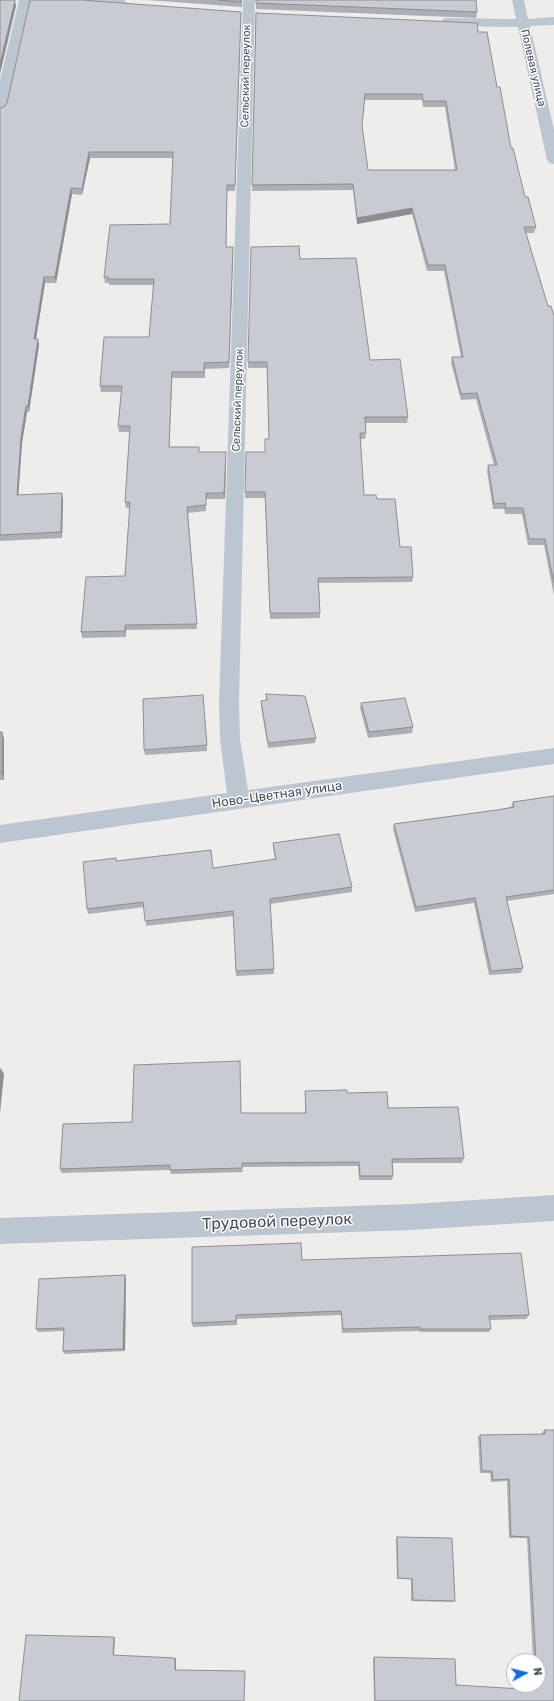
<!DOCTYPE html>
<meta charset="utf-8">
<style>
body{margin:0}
#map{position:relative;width:554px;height:1701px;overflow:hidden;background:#efecec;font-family:Rubik,sans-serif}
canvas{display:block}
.north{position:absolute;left:506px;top:1653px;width:40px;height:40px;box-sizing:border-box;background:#fff;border:1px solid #b4b9bd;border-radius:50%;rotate:83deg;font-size:11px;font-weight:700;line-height:16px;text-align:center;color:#444f5a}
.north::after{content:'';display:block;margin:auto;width:14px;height:18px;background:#1069e5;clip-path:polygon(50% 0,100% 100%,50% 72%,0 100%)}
</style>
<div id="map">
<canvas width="554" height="1701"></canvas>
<div class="north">N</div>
</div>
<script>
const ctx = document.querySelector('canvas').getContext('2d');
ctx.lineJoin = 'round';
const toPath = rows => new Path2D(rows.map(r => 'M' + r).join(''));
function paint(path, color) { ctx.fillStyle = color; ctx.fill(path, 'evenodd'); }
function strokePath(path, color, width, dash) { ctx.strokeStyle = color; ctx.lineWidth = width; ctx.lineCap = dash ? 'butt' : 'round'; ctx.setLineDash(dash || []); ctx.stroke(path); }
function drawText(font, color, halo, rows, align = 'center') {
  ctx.font = font + ' Rubik,sans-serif'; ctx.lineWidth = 3; ctx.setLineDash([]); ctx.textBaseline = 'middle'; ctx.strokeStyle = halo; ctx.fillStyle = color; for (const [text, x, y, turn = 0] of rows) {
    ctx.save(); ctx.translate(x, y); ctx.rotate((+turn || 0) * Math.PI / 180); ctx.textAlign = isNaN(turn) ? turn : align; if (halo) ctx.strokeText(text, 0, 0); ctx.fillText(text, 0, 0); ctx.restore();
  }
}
paint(toPath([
 [19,0,31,0,7,108,5,111,0,112,0,80,19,0],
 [75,0,124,0,128,3,126,6,122,7,81,4,77,2,75,0],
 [243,0,255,0,239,703,240,739,248,790,554,748,554,764,0,843,0,825,227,793,220,739,219,703,243,0],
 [512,0,524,0,528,19,554,17,554,25,530,26,554,130,554,164,549,163,547,160,518,27,447,26,443,25,441,22,443,19,447,18,516,19,512,0],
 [554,1195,554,1221,411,1230,0,1244,0,1218,411,1204,554,1195]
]), '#bcc6d0');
paint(toPath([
 [146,0,242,0,242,7],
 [256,0,477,12,476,18,256,9],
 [241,12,235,191,227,191,226,247,233,253,229,368,205,369,205,378,172,378,169,447,199,447,199,452,226,458,225,499,206,499,206,511,188,513,197,629,126,630,126,637,82,638,81,632,125,576,130,508,126,508,125,502,130,432,119,432,118,426,121,392,101,392,100,386,149,337,154,285,109,285,109,283,105,283,104,277,170,224,173,158,90,158,82,195,72,194,56,283,45,283,36,339,38,339,39,345,29,412,27,412,22,443,18,495,63,499,62,538,0,541,0,108,4,107],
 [256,13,478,32,497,87,511,148,525,197,536,227,534,233,526,233,548,306,554,316,554,596,544,545,528,545,522,514,505,514,504,509,493,509,487,471,488,465,494,465,476,399,461,400,451,363,452,357,461,357,444,271,427,271,412,214,357,224,353,190,252,191],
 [364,100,422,100,423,107,445,107,455,170,368,170,362,127],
 [300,259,370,360,408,417,407,423,365,423,366,433,365,439,360,439,364,495,377,499,400,547,413,577,412,582,319,583,320,618,270,619,265,498,245,498,245,492,265,452,269,439,267,368,248,368,248,362],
 [266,694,316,738,315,743,268,748,261,706,261,701,266,700],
 [361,703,413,727,412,733,368,738,360,708],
 [0,732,2,732,4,739,4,780,0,780],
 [207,745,207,751,145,755,144,750],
 [554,796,554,894,507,901,523,968,521,973,489,975,474,903,415,912,393,829,394,824,497,810,511,807,513,802],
 [273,843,352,887,352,892,270,904,274,974,236,976,234,916,146,926,144,907,88,914,87,909,116,861,213,868,275,859,273,848],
 [305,1091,347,1093,388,1108,464,1158,462,1163,392,1163,393,1176,392,1180,359,1180,358,1166,242,1167,243,1172,171,1174,170,1170,62,1173,60,1169,132,1122,241,1113,305,1113],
 [302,1260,529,1315,526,1319,490,1320,491,1329,489,1332,419,1332,419,1331,342,1333,341,1315,237,1319,237,1325,193,1327,192,1323],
 [126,1278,125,1351,64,1354,63,1351,64,1331,38,1332,36,1329],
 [545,1430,554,1701,374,1701,373,1658,374,1657,456,1685,535,1690,534,1685,538,1685,538,1661,533,1661,527,1538,509,1538,507,1481,491,1482,490,1473,480,1473,478,1437,480,1435,542,1434,542,1432],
 [397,1537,455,1601,453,1602,411,1601,411,1579,397,1579,396,1538]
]), '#acafb4');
paint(toPath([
 [15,0,16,6,0,74,0,64],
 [241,12,241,17,235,191,235,185],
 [89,152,90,158,82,195,82,189],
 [71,188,72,194,56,283,55,277],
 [412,208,412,214,357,224,357,218],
 [233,247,233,253,229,368,229,362],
 [44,277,45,283,35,345,34,339],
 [38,339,39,345,29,412,28,406],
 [172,372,172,378,169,453,169,447],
 [26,406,27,412,22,443,18,501,17,495,21,437],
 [226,452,226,458,225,499,224,493],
 [62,493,63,499,62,538,61,532],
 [125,625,126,630,126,637,125,631],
 [2,732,4,739,4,780,2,773],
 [1,1069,4,1074,0,1113,0,1083],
 [125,1275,126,1278,125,1351,123,1349],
 [114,1637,115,1637,114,1656,113,1655],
 [175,1658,176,1658,176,1670,175,1670]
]), '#8c8e92');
const building = toPath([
 [0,0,15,0,0,64,0,0],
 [30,0,81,0,241,12,235,185,227,185,226,247,233,247,229,362,204,363,204,372,172,372,169,447,199,447,199,452,226,452,224,493,206,493,206,505,187,507,197,624,125,625,125,631,81,632,86,577,125,576,130,502,125,502,130,426,118,426,122,386,100,386,104,337,149,337,154,279,108,279,108,277,104,277,110,225,170,224,173,152,89,152,82,189,71,188,55,277,44,277,34,339,38,339,28,406,26,406,21,437,17,495,62,493,61,532,0,535,0,108,4,107,7,103,30,0],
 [218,0,241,0,241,2,218,0],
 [256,0,476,0,477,12,256,3,256,0],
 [256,13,477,23,478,32,487,32,497,87,500,87,511,148,513,148,525,197,528,197,536,227,524,227,548,306,551,306,554,316,554,583,545,539,529,539,523,508,506,508,505,503,494,504,488,465,497,465,477,393,461,394,452,357,463,357,445,265,428,265,412,208,357,218,353,184,252,185,256,13],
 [365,94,422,94,423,101,446,101,457,170,368,170,362,126,365,94],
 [299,246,300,259,356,258,370,360,400,359,408,417,365,417,366,433,360,433,364,495,376,495,377,499,395,499,400,547,411,547,413,577,318,578,320,613,270,613,265,492,245,492,246,452,265,452,265,439,269,439,267,362,248,362,251,247,299,246],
 [266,694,305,696,316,738,268,743,261,701,267,700,266,694],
 [203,695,207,745,144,750,143,699,203,695],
 [405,698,413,727,369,732,361,703,405,698],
 [0,732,2,732,2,773,0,773,0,732],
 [554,796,554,890,506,897,523,968,491,971,475,898,416,907,394,824,497,810,514,807,513,802,554,796],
 [339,834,352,887,270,899,274,969,236,971,233,911,145,921,143,902,87,909,83,862,116,858,116,861,211,850,213,868,276,859,273,843,339,834],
 [240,1061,241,1113,306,1113,305,1091,347,1090,347,1093,387,1092,388,1108,458,1107,464,1158,392,1159,393,1176,360,1176,359,1162,242,1163,242,1168,170,1170,170,1165,60,1169,63,1124,132,1122,134,1065,240,1061],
 [0,1069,1,1069,0,1083,0,1069],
 [301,1243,302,1260,521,1253,529,1315,489,1316,491,1329,420,1329,420,1327,343,1329,341,1311,236,1315,236,1321,192,1323,192,1247,301,1243],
 [125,1275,123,1349,63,1351,64,1328,36,1329,39,1279,125,1275],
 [545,1430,554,1430,554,1701,375,1701,374,1657,455,1659,456,1685,537,1690,537,1685,538,1685,538,1661,536,1661,529,1537,511,1536,509,1479,493,1480,492,1471,482,1471,480,1435,545,1434,545,1430],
 [397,1537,452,1538,455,1601,413,1600,412,1579,398,1578,397,1537],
 [26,1635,114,1637,113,1655,175,1658,175,1670,245,1671,244,1701,19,1701,26,1635]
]);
paint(building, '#c8cbd1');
strokePath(building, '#8c8e92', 1);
drawText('11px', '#444f5a', '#fff', [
 ["Полевая улица",533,68,77],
 ["Сельский переулок",246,76,-89],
 ["Сельский переулок",238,400,-88]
]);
drawText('13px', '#444f5a', '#fff', [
 ["Ново-Цветная улица",277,795,-8]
]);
drawText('16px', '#444f5a', '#fff', [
 ["Трудовой переулок",277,1222,-2]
]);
</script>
